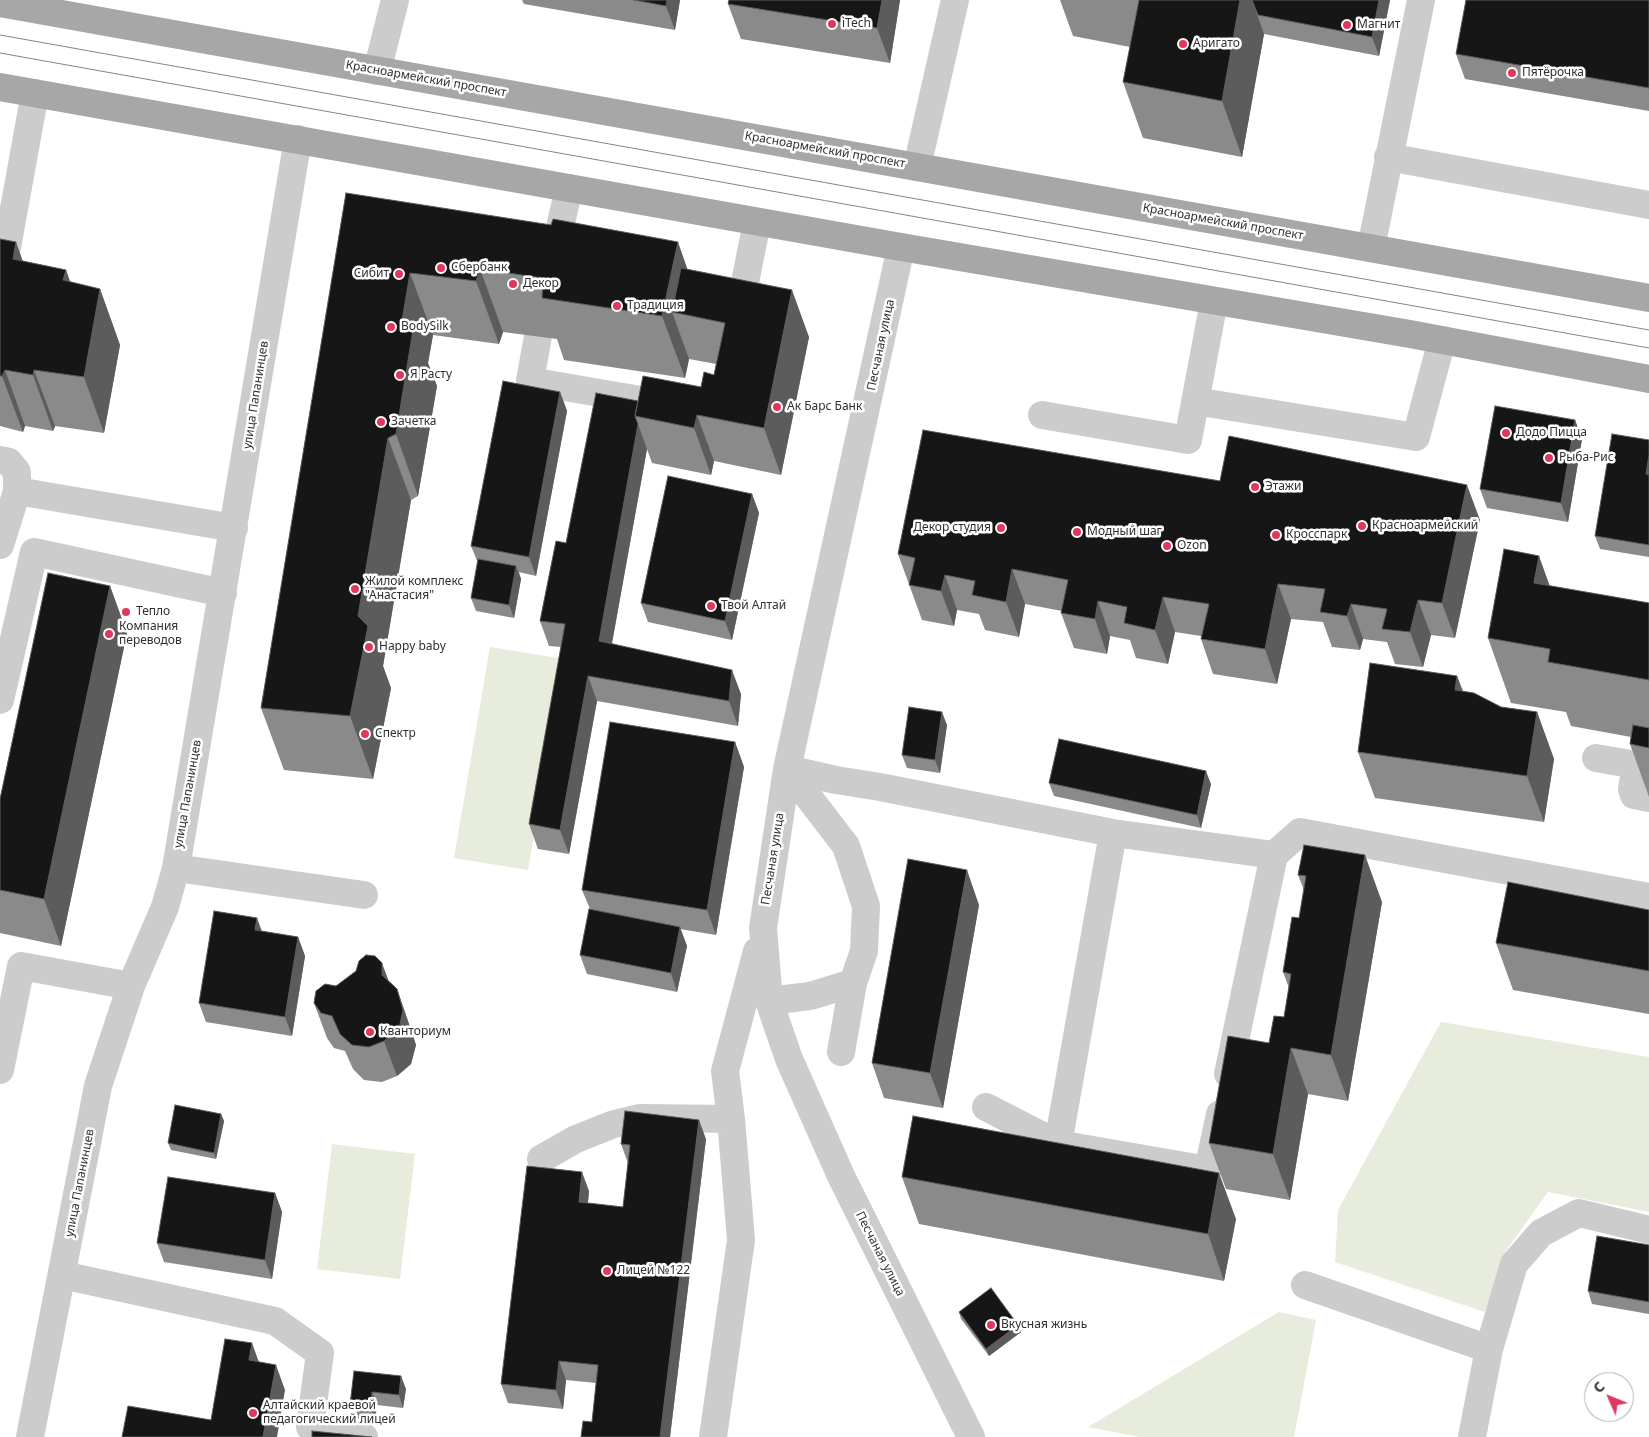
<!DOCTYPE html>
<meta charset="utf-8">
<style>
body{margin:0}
#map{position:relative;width:1649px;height:1437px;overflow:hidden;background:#fff;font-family:"Noto Sans",sans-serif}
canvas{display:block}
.north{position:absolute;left:1584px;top:1372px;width:50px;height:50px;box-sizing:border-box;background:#fff;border:1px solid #acacac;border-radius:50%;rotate:314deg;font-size:14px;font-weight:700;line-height:20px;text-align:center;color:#2f2f2f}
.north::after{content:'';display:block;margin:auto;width:18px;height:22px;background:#df385e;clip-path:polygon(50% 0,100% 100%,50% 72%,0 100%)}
</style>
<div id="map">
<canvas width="1649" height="1437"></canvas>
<div class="north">С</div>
</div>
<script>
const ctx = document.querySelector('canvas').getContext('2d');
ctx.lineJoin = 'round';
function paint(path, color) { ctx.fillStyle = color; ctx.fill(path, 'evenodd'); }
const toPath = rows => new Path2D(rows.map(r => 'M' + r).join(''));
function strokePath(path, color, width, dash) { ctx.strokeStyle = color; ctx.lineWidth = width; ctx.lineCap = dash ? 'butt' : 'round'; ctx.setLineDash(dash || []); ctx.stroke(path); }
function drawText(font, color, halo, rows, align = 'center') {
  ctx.font = font + ' "Noto Sans",sans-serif'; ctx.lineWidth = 5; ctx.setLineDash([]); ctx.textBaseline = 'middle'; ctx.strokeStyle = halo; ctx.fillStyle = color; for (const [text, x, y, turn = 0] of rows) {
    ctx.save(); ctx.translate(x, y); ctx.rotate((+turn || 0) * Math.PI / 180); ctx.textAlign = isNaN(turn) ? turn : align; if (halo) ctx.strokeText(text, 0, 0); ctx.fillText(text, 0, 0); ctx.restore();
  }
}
paint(toPath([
 [490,647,564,659,528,870,454,858],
 [1441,1022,1649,1057,1649,1212,1548,1192,1505,1252,1485,1312,1335,1262,1338,1210],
 [332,1144,415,1154,400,1279,317,1269],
 [1279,1312,1316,1320,1294,1437,1139,1437,1088,1427]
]), '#e7ecdd');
strokePath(toPath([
 [377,71,395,0],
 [1388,157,1649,205],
 [917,167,955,0],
 [901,247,787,769,763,928,769,1001,789,1059,841,1176,971,1437],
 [1371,248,1421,0],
 [553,258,569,188],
 [0,267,4,264,35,93],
 [738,318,757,222],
 [538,336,530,381,675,406],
 [1195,401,1416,437,1442,340],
 [1042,415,1188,440,1214,301],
 [0,460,9,462,17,472,17,491,234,528],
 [0,545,17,491],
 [0,700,34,552,223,593],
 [1596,758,1636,765],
 [1649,768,1636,765,1632,789,1634,795,1649,798],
 [787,769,836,780,880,787,1113,833,1274,855],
 [1113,833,1058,1144,1208,1170,1220,1114],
 [176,868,364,895],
 [769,1001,810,996,853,983,864,951,866,906,846,846,787,769],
 [841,1052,853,983],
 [0,1070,21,966,131,986],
 [1228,1074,1274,855,1300,832,1649,897],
 [986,1107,1058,1144],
 [541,1159,576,1139,614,1124,639,1118,731,1119],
 [62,1275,275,1321,320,1353,310,1427,364,1437],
 [1305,1285,1489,1349],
 [30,1437,98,1086,131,986,165,907,176,868,298,139],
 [713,1437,741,1240,731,1119,725,1071,757,951],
 [1472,1437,1489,1349,1514,1264,1541,1233,1579,1213,1649,1230]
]), '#ccc', 28);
strokePath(toPath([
 [0,3,1649,298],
 [0,87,901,247,1410,334,1649,379]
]), '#a7a7a7', 28);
strokePath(toPath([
 [0,35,1649,330],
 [0,53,1649,348]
]), '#848484', 1);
paint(toPath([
 [522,0,680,0,675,30,524,4],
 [729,0,900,0,890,63,741,39,728,4],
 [1060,0,1390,0,1379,56,1264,34,1242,157,1143,138,1123,82,1130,47,1073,36],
 [1649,0,1649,111,1465,79,1456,54],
 [346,193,687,269,809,337,781,475,714,461,711,475,652,463,647,449,612,643,741,694,738,726,597,701,569,854,538,849,529,824,561,647,549,646,540,621,566,543,638,401,701,387,714,375,716,364,689,359,685,378,564,360,557,339,503,332,499,344,433,335,428,363,437,386,418,496,411,500,383,666,391,688,373,779,284,770,261,708],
 [0,239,23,261,66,270,70,282,100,289,120,345,104,433,55,426,53,431,25,426,23,432,0,426],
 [560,392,567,411,536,576,519,572,521,579,514,618,476,611,471,598,478,563,471,546],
 [1575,420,1582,439,1568,522,1487,508,1480,489],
 [1649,440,1649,557,1600,549,1595,536],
 [1220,481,1480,520,1455,638,1431,635,1423,667,1395,664,1387,642,1363,639,1360,650,1332,647,1323,622,1291,619,1277,684,1213,674,1201,639,1201,636,1175,632,1168,664,1136,658,1130,640,1110,636,1107,654,1074,648,1061,613,1062,611,1025,604,1019,637,985,630,979,614,957,610,954,626,922,620,898,554],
 [752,494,759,513,732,640,648,622,641,603],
 [110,586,127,633,61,946,0,933,0,799],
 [1550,586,1649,603,1649,797,1630,744,1631,737,1571,726,1566,712,1511,703,1488,638],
 [1457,676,1463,691,1501,707,1537,712,1554,759,1544,822,1375,798,1358,752],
 [947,725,940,773,907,768,902,755],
 [735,742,744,767,716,935,680,929,687,946,677,992,587,974,580,955,590,909,582,890],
 [1049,783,1211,784,1201,828,1054,796],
 [1304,845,1382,902,1348,1101,1308,1094,1290,1200,1226,1189,1209,1143,1269,1043,1284,1017,1289,988,1283,972,1299,918,1304,890,1298,875],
 [979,905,943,1108,884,1098,872,1063],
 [1649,910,1649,1014,1513,990,1496,943],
 [262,931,298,937,305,956,292,1036,206,1022,199,1003],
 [389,981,397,989,409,1024,416,1045,411,1064,397,1076,382,1082,364,1080,353,1069,345,1051,334,1048,327,1038,314,1003,336,986],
 [221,1114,224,1121,216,1159,171,1150,168,1143],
 [706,1139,670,1437,581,1437,592,1422,596,1383,566,1380,563,1409,508,1403,501,1384,589,1191,588,1203,623,1207,628,1163,621,1144],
 [902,1177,1236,1219,1224,1281,919,1224],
 [275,1193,282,1212,272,1279,164,1262,157,1243],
 [1649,1245,1649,1314,1592,1304,1588,1291],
 [959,1312,1021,1332,989,1356,961,1319],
 [354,1371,406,1389,403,1408,377,1405,375,1421,354,1418,350,1405]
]), '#8a8a8a');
paint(toPath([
 [667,0,680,0,675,30,666,6],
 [882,0,900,0,890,63,877,28],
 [1240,0,1252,0,1264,34,1242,157,1222,101],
 [1379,0,1390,0,1379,56,1372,37],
 [16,242,36,298,13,259],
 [678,242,700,305,672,312,689,359,685,378,662,316],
 [480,269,503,332,499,344,476,281],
 [66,270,86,326,63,280],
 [410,273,433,335,428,363,437,386,418,496,396,434,402,321],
 [100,289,120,345,104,433,84,377],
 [792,290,809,337,781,475,764,428],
 [5,370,25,426,23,432,2,376],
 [34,370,55,426,53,431,33,375],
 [560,392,567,411,536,576,529,557],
 [697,415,714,461,711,475,694,428],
 [1575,420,1582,439,1568,522,1561,503],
 [638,424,647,449,608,665,599,641],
 [388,438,411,500,383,666,391,688,373,779,350,716,358,616],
 [1649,455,1649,483,1646,474],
 [1467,485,1480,520,1455,638,1442,603],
 [752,494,759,513,732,640,725,621],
 [1539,556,1562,620,1534,583],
 [516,566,521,579,514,618,509,605],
 [1012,569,1025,604,1019,637,1006,602],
 [945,575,957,610,954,626,941,591],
 [1278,584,1291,619,1277,684,1265,649],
 [110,586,127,633,61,946,44,899],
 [1163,597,1175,632,1168,664,1155,630],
 [1418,600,1431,635,1423,667,1410,632],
 [1098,601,1110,636,1107,654,1095,619],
 [1351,604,1363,639,1360,650,1347,616],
 [732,670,741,694,738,726,729,701],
 [588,676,597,701,569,854,560,830],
 [1457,676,1474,722,1455,690],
 [942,712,947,725,940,773,935,760],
 [1537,712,1554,759,1544,822,1527,776],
 [735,742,744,767,716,935,707,910],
 [1206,771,1211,784,1201,828,1197,815],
 [1365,855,1382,902,1348,1101,1331,1055],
 [967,870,979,905,943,1108,930,1073],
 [257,918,264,937,255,930],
 [680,927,687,946,677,992,671,973],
 [298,937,305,956,292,1036,285,1017],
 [382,963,395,998,382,975],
 [397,989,409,1024,416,1045,411,1064,397,1076,384,1041],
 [1291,1048,1308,1094,1290,1200,1273,1154],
 [221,1114,224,1121,216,1159,214,1153],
 [699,1120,706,1139,670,1437,660,1437],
 [582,1172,589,1191,586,1221,579,1202],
 [1219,1173,1236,1219,1224,1281,1208,1234],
 [275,1193,282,1212,272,1279,265,1260],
 [1018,1325,1021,1332,989,1356,986,1349],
 [252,1343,261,1368,249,1360],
 [559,1361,566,1380,563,1409,556,1390],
 [276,1365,285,1390,277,1437,263,1437],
 [401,1376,406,1389,403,1408,399,1395],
 [372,1392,377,1405,375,1421,371,1408]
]), '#5c5c5c');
const building = toPath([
 [634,0,667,0,666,6,634,0],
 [729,0,882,0,877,28,728,4,729,0],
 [1139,0,1240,0,1222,101,1123,82,1139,0],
 [1252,0,1379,0,1372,37,1258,15,1252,0],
 [1466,0,1649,0,1649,88,1456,54,1466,0],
 [346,193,551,225,553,219,678,242,662,316,542,298,543,278,480,269,476,281,410,273,402,321,414,324,396,434,388,438,358,616,368,626,350,716,261,708,346,193],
 [0,239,16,242,13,259,66,270,63,280,100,289,84,377,34,370,33,375,5,370,2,376,0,376,0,239],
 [681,268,792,290,764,428,697,415,694,428,635,416,643,376,701,387,704,372,714,375,725,323,672,312,681,268],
 [503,381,560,392,529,557,471,546,503,381],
 [596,393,638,401,635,416,638,424,599,641,732,670,729,701,588,676,560,830,529,824,565,624,540,621,556,541,566,543,596,393],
 [1495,406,1575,420,1561,503,1480,489,1495,406],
 [923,430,1220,481,1229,436,1467,485,1442,603,1418,600,1410,632,1382,629,1387,609,1351,604,1347,616,1320,612,1325,589,1278,584,1265,649,1201,639,1209,604,1163,597,1155,630,1124,623,1127,607,1098,601,1095,619,1061,613,1068,580,1012,569,1006,602,972,595,975,581,945,575,941,591,909,585,915,558,898,554,923,430],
 [1612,434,1649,440,1649,455,1646,474,1649,475,1649,545,1595,536,1612,434],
 [668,476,752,494,725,621,641,603,668,476],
 [1504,549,1539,556,1534,583,1649,603,1649,680,1548,662,1550,649,1488,638,1504,549],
 [478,559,516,566,509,605,471,598,478,559],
 [48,573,110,586,44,899,0,890,0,799,48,573],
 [1370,663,1457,676,1455,690,1474,693,1501,707,1537,712,1527,776,1358,752,1370,663],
 [909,707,942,712,935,760,902,755,909,707],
 [610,722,735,742,707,910,582,890,610,722],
 [1633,725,1649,728,1649,748,1630,744,1633,725],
 [1059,739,1206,771,1197,815,1049,783,1059,739],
 [1304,845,1365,855,1331,1055,1291,1048,1273,1154,1209,1143,1228,1036,1269,1043,1274,1016,1284,1017,1291,974,1283,972,1292,917,1299,918,1306,876,1298,875,1304,845],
 [908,859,967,870,930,1073,872,1063,908,859],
 [1508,882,1649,910,1649,971,1496,943,1508,882],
 [589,909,680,927,671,973,580,955,589,909],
 [214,911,257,918,255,930,298,937,285,1017,199,1003,214,911],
 [366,955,375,956,382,963,382,975,397,989,403,1010,399,1029,384,1041,369,1047,352,1045,340,1034,332,1016,321,1013,314,1003,316,991,325,984,336,986,356,971,359,961,366,955],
 [175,1105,221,1114,214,1153,168,1143,175,1105],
 [625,1111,699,1120,660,1437,581,1437,583,1421,592,1422,598,1365,559,1361,556,1390,501,1384,527,1166,582,1172,579,1202,623,1207,630,1145,621,1144,625,1111],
 [913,1116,1219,1173,1208,1234,902,1177,913,1116],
 [168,1177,275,1193,265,1260,157,1243,168,1177],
 [1597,1236,1649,1245,1649,1302,1588,1291,1597,1236],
 [991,1288,1018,1325,986,1349,959,1312,991,1288],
 [225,1339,252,1343,249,1360,276,1365,263,1437,122,1437,128,1406,211,1420,225,1339],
 [354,1371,401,1376,399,1395,372,1392,371,1408,350,1405,354,1371],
 [312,1431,372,1437,312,1437,312,1431]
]);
paint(building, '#161616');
strokePath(building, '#5c5c5c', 1);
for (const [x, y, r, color] of [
 [832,24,5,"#df385e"],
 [1347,25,5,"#df385e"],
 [1183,44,5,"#df385e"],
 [1512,73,5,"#df385e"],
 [441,268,5,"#df385e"],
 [399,274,5,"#df385e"],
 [513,284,5,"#df385e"],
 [617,306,5,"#df385e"],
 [391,327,5,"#df385e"],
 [400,375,5,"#df385e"],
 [777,407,5,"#df385e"],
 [381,422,5,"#df385e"],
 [1506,433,5,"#df385e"],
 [1549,458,5,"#df385e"],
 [1255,487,5,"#df385e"],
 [1362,526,5,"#df385e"],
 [1001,528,5,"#df385e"],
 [1077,532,5,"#df385e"],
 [1276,535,5,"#df385e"],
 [1167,546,5,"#df385e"],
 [355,589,5,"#df385e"],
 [711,606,5,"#df385e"],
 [126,612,5,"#df385e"],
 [109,634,5,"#df385e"],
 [369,647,5,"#df385e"],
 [365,734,5,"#df385e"],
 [370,1032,5,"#df385e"],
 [607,1271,5,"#df385e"],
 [991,1325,5,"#df385e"],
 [253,1413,5,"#df385e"]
]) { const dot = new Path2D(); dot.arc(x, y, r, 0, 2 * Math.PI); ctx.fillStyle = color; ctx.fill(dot); strokePath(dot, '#fff', 2); }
drawText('12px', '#2f2f2f', '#fff', [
 ["iTech",842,24],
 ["Магнит",1357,25],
 ["Аригато",1193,44],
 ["Пятёрочка",1522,73],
 ["Сбербанк",451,268],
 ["Сибит",389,274,"right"],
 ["Декор",523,284],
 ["Традиция",627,306],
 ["BodySilk",401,327],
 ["Я Расту",410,375],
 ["Ак Барс Банк",787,407],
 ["Зачетка",391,422],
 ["Додо Пицца",1516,433],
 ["Рыба-Рис",1559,458],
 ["Этажи",1265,487],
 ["Красноармейский",1372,526],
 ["Декор студия",991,528,"right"],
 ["Модный шаг",1087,532],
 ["Кросспарк",1286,535],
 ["Ozon",1177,546],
 ["Жилой комплекс",365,582],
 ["\"Анастасия\"",365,596],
 ["Твой Алтай",721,606],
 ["Тепло",136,612],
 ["Компания",119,627],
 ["переводов",119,641],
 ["Happy baby",379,647],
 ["Спектр",375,734],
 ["Кванториум",380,1032],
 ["Лицей №122",617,1271],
 ["Вкусная жизнь",1001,1325],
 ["Алтайский краевой",263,1406],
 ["педагогический лицей",263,1420]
], 'left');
drawText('12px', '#2f2f2f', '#fff', [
 ["Красноармейский проспект",426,79,10],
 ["Красноармейский проспект",825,150,10],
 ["Красноармейский проспект",1223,222,10],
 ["Песчаная улица",881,345,-78],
 ["улица Папанинцев",256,395,-81],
 ["улица Папанинцев",188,794,-80],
 ["Песчаная улица",773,859,-81],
 ["улица Папанинцев",80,1183,-79],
 ["Песчаная улица",880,1254,63]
]);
</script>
